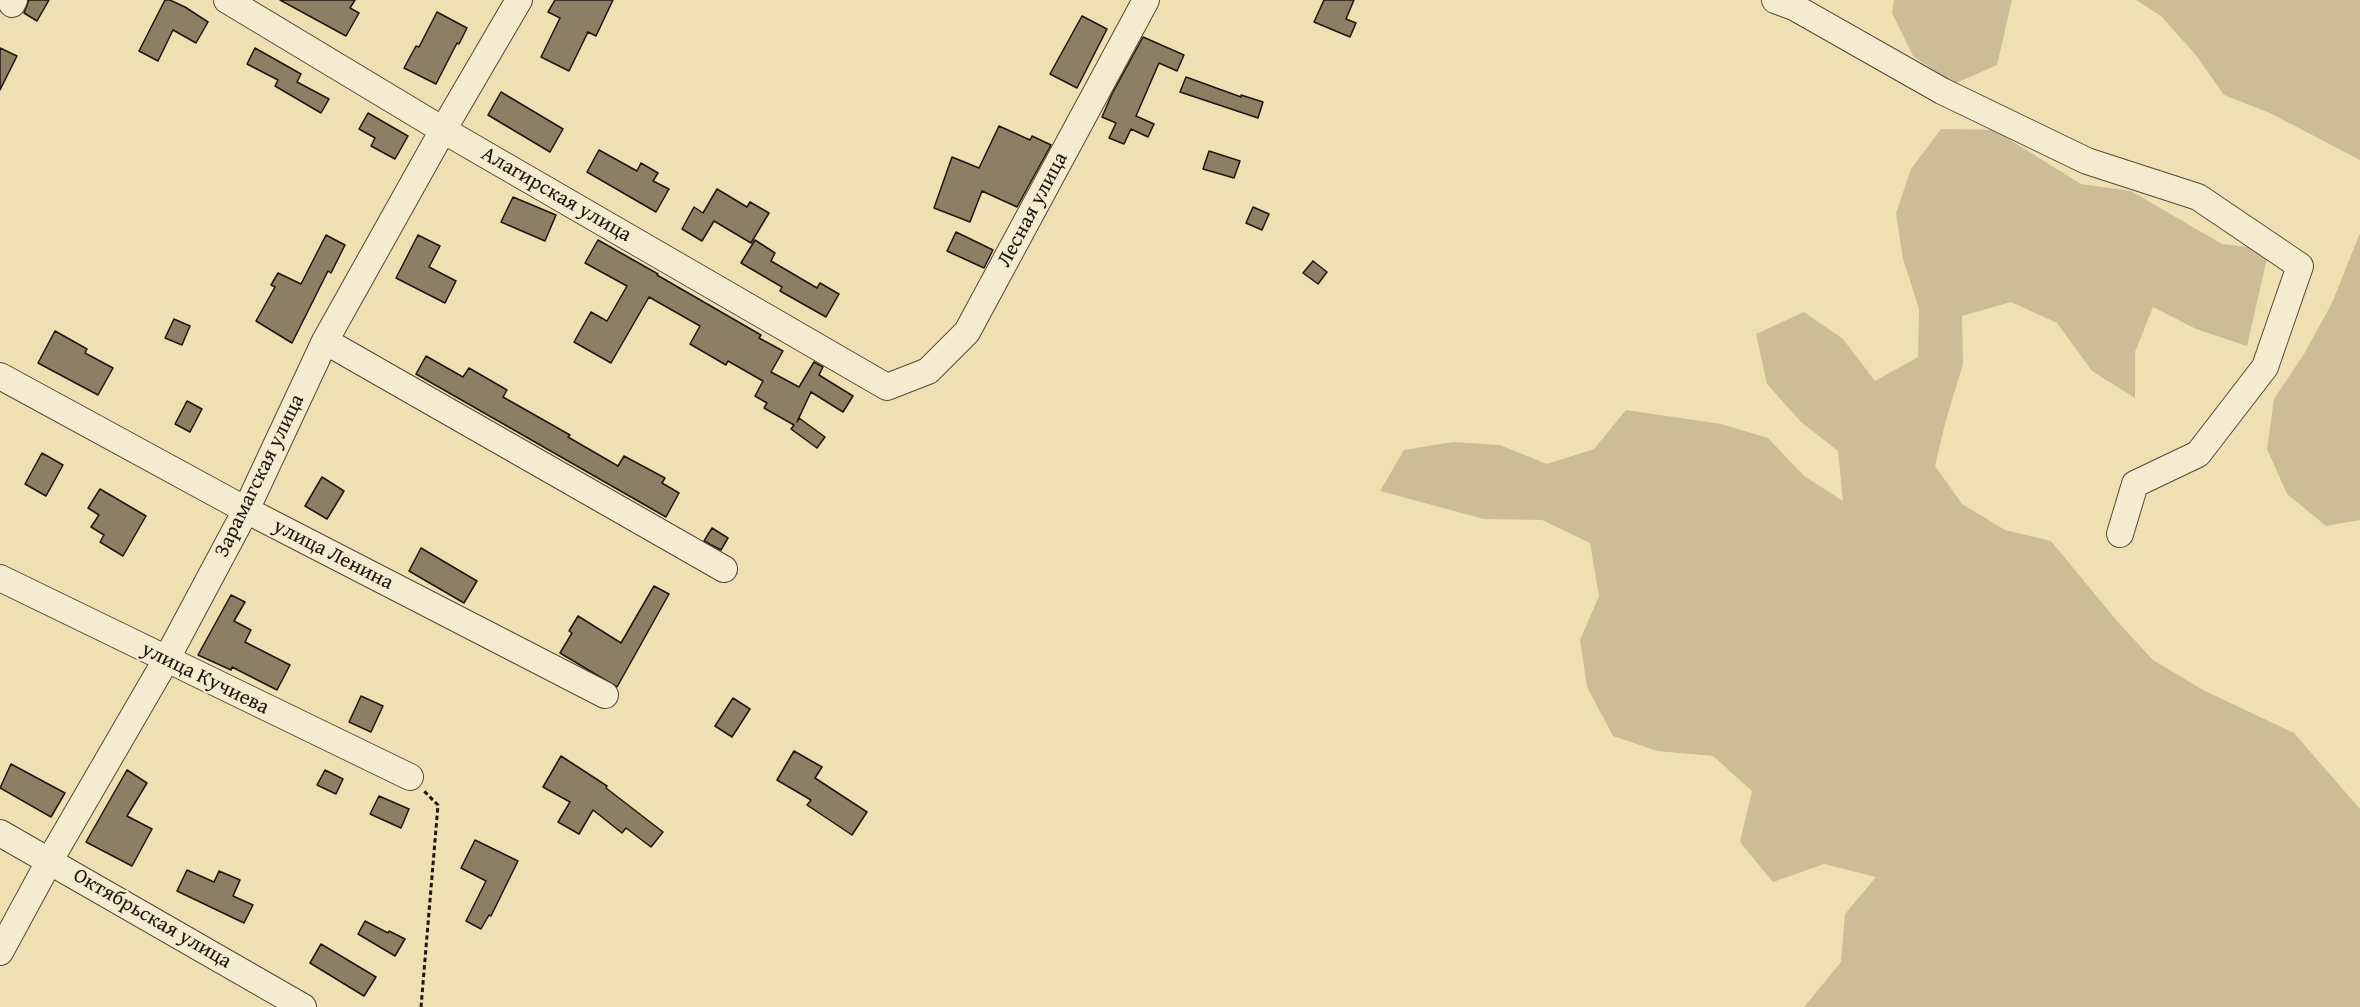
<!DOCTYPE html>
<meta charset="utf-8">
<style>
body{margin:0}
canvas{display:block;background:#efe0b3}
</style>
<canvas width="2360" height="1007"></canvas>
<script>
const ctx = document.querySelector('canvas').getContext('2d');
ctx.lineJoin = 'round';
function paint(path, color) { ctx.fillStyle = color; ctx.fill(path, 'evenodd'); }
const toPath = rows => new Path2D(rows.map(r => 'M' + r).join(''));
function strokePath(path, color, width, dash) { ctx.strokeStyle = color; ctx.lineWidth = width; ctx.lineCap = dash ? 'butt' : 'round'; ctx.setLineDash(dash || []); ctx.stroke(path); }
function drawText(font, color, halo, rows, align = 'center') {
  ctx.font = font + ' "Gentium Book Plus",serif'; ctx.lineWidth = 4.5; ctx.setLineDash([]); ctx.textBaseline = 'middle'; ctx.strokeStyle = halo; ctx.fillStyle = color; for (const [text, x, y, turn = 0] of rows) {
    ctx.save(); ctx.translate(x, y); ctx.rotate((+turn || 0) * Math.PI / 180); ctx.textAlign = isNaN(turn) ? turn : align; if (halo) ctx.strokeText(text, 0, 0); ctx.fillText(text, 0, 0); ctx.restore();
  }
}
paint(toPath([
 [1894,0,2012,0,1997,65,1954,84,1913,56,1892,13],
 [2136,0,2360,0,2360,160,2270,113,2224,95,2195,54,2161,16],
 [1941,129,1994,130,2081,184,2131,191,2222,244,2269,250,2247,346,2196,329,2153,307,2135,352,2135,398,2092,371,2057,323,2011,302,1962,316,1963,364,1946,420,1935,466,1962,504,2005,530,2051,541,2117,621,2153,660,2203,690,2294,733,2360,809,2360,1007,1804,1007,1841,962,1845,914,1876,877,1824,864,1773,882,1740,842,1752,791,1713,756,1657,751,1613,736,1587,687,1580,640,1599,596,1590,543,1542,520,1484,519,1380,491,1404,450,1453,442,1500,445,1547,464,1594,449,1626,410,1721,424,1768,438,1804,476,1843,501,1838,451,1801,422,1767,384,1756,334,1804,312,1843,339,1875,381,1918,357,1919,309,1903,259,1896,213,1911,169],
 [2360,233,2360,520,2326,526,2287,494,2267,449,2274,399,2304,354,2332,303]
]), '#ccbd97');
const building = toPath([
 [29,0,49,0,37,21,24,13,29,0],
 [165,0,170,0,185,7,208,22,196,43,173,30,158,61,139,51,165,0],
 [280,0,355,0,350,8,359,13,346,36,280,0],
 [555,0,613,0,596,36,588,32,569,71,541,57,560,18,548,12,555,0],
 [1324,0,1354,0,1346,19,1356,23,1350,37,1314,22,1324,0],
 [437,12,467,28,459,44,457,43,436,84,404,68,416,46,419,47,437,12],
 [1082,16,1107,29,1077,88,1050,74,1082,16],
 [1143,37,1184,55,1177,71,1159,63,1136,116,1154,124,1148,137,1131,129,1124,144,1109,138,1116,123,1102,117,1112,94,1143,37],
 [0,48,17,56,0,90,0,48],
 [255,48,301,74,297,82,329,99,321,113,275,86,278,80,247,64,255,48],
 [1186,77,1241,97,1241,95,1263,102,1258,118,1180,92,1186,77],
 [501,92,563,129,550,152,488,115,501,92],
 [368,113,408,136,395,159,371,146,375,138,359,129,368,113],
 [999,126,1030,140,1032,136,1051,145,1017,207,982,191,970,222,934,208,952,157,979,168,999,126],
 [599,150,637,171,641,163,658,173,653,181,669,189,656,212,587,172,599,150],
 [1209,151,1240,161,1234,178,1203,169,1209,151],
 [717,189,747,207,750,202,769,213,751,243,714,221,702,241,682,229,694,207,703,213,717,189],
 [513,197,556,215,545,241,501,222,513,197],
 [1253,207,1269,214,1262,230,1246,223,1253,207],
 [956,232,993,250,984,268,947,251,956,232],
 [326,235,345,245,331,273,328,271,292,343,256,321,275,287,271,285,278,273,301,284,326,235],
 [418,235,440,246,429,267,456,281,445,303,396,278,418,235],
 [598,240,658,274,657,275,761,335,759,338,783,351,771,372,799,387,814,362,823,367,819,375,853,396,843,412,811,392,797,422,799,418,825,437,817,448,791,429,794,425,764,408,767,403,755,396,763,381,728,361,726,365,690,344,700,326,649,297,611,363,574,342,591,312,607,321,627,286,585,263,598,240],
 [755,240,775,253,771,261,817,288,820,283,839,294,826,317,780,291,782,287,741,263,755,240],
 [1313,261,1327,272,1318,284,1303,273,1313,261],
 [174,319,190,326,182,345,165,338,174,319],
 [55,331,87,349,85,353,113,368,98,395,38,363,55,331],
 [426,356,463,377,469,368,507,390,503,397,570,435,568,437,618,466,624,456,665,478,662,483,679,493,666,517,416,374,426,356],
 [187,401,202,409,190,432,175,424,187,401],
 [42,453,63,465,46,496,25,484,42,453],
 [322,477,344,491,327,519,305,506,322,477],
 [100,489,146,516,123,556,100,542,104,535,91,527,99,515,88,508,100,489],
 [712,528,728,538,721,550,704,541,712,528],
 [421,548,477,581,464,603,409,571,421,548],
 [654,586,669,594,617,687,560,653,572,633,569,631,578,616,621,643,654,586],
 [231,595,245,602,234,621,251,630,245,642,290,665,277,690,232,667,231,670,198,655,231,595],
 [361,696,383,706,371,732,349,722,361,696],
 [733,698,750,709,732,737,715,726,733,698],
 [794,751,822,767,815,778,867,812,852,835,807,805,811,800,777,780,794,751],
 [561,756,607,786,606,788,663,832,651,847,626,828,622,833,593,810,579,834,558,822,570,802,543,787,561,756],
 [11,764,65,793,51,817,0,788,11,764],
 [127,770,147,783,127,816,152,829,132,866,86,842,127,770],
 [325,770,343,779,336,794,317,785,325,770],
 [379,796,409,809,401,828,370,814,379,796],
 [475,840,518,861,491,916,489,915,481,929,466,921,486,881,461,868,475,840],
 [187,870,214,882,219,871,240,880,233,896,253,905,244,923,177,891,187,870],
 [365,921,388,933,389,931,405,939,395,956,358,934,365,921],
 [321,944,376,977,364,996,310,963,321,944]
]);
paint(building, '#8c7f64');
strokePath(building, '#21150f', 1.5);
const minor = toPath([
 [227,0,443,130,887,387,928,371,967,332,1146,0],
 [1775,0,1794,7,1942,91,2087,161,2198,197,2300,266,2265,367,2198,454,2135,484,2120,534],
 [12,4,14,0],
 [325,341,724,569],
 [0,376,246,510,605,695],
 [0,578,410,777],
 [0,833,303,1007],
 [0,952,50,860,166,660,246,510,325,341,443,130,519,0]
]);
strokePath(minor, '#544838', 28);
strokePath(toPath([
 [421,1007,438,805,423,790]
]), '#21150f', 3, [4.5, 3]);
strokePath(minor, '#f5ebce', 26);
drawText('21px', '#21150f', '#f5ebce', [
 ["Алагирская улица",556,195,30],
 ["Лесная улица",1033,210,-62],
 ["Зарамагская улица",260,476,-64],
 ["улица Ленина",333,555,27],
 ["улица Кучиева",205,679,26],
 ["Октябрьская улица",152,919,30]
]);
</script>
